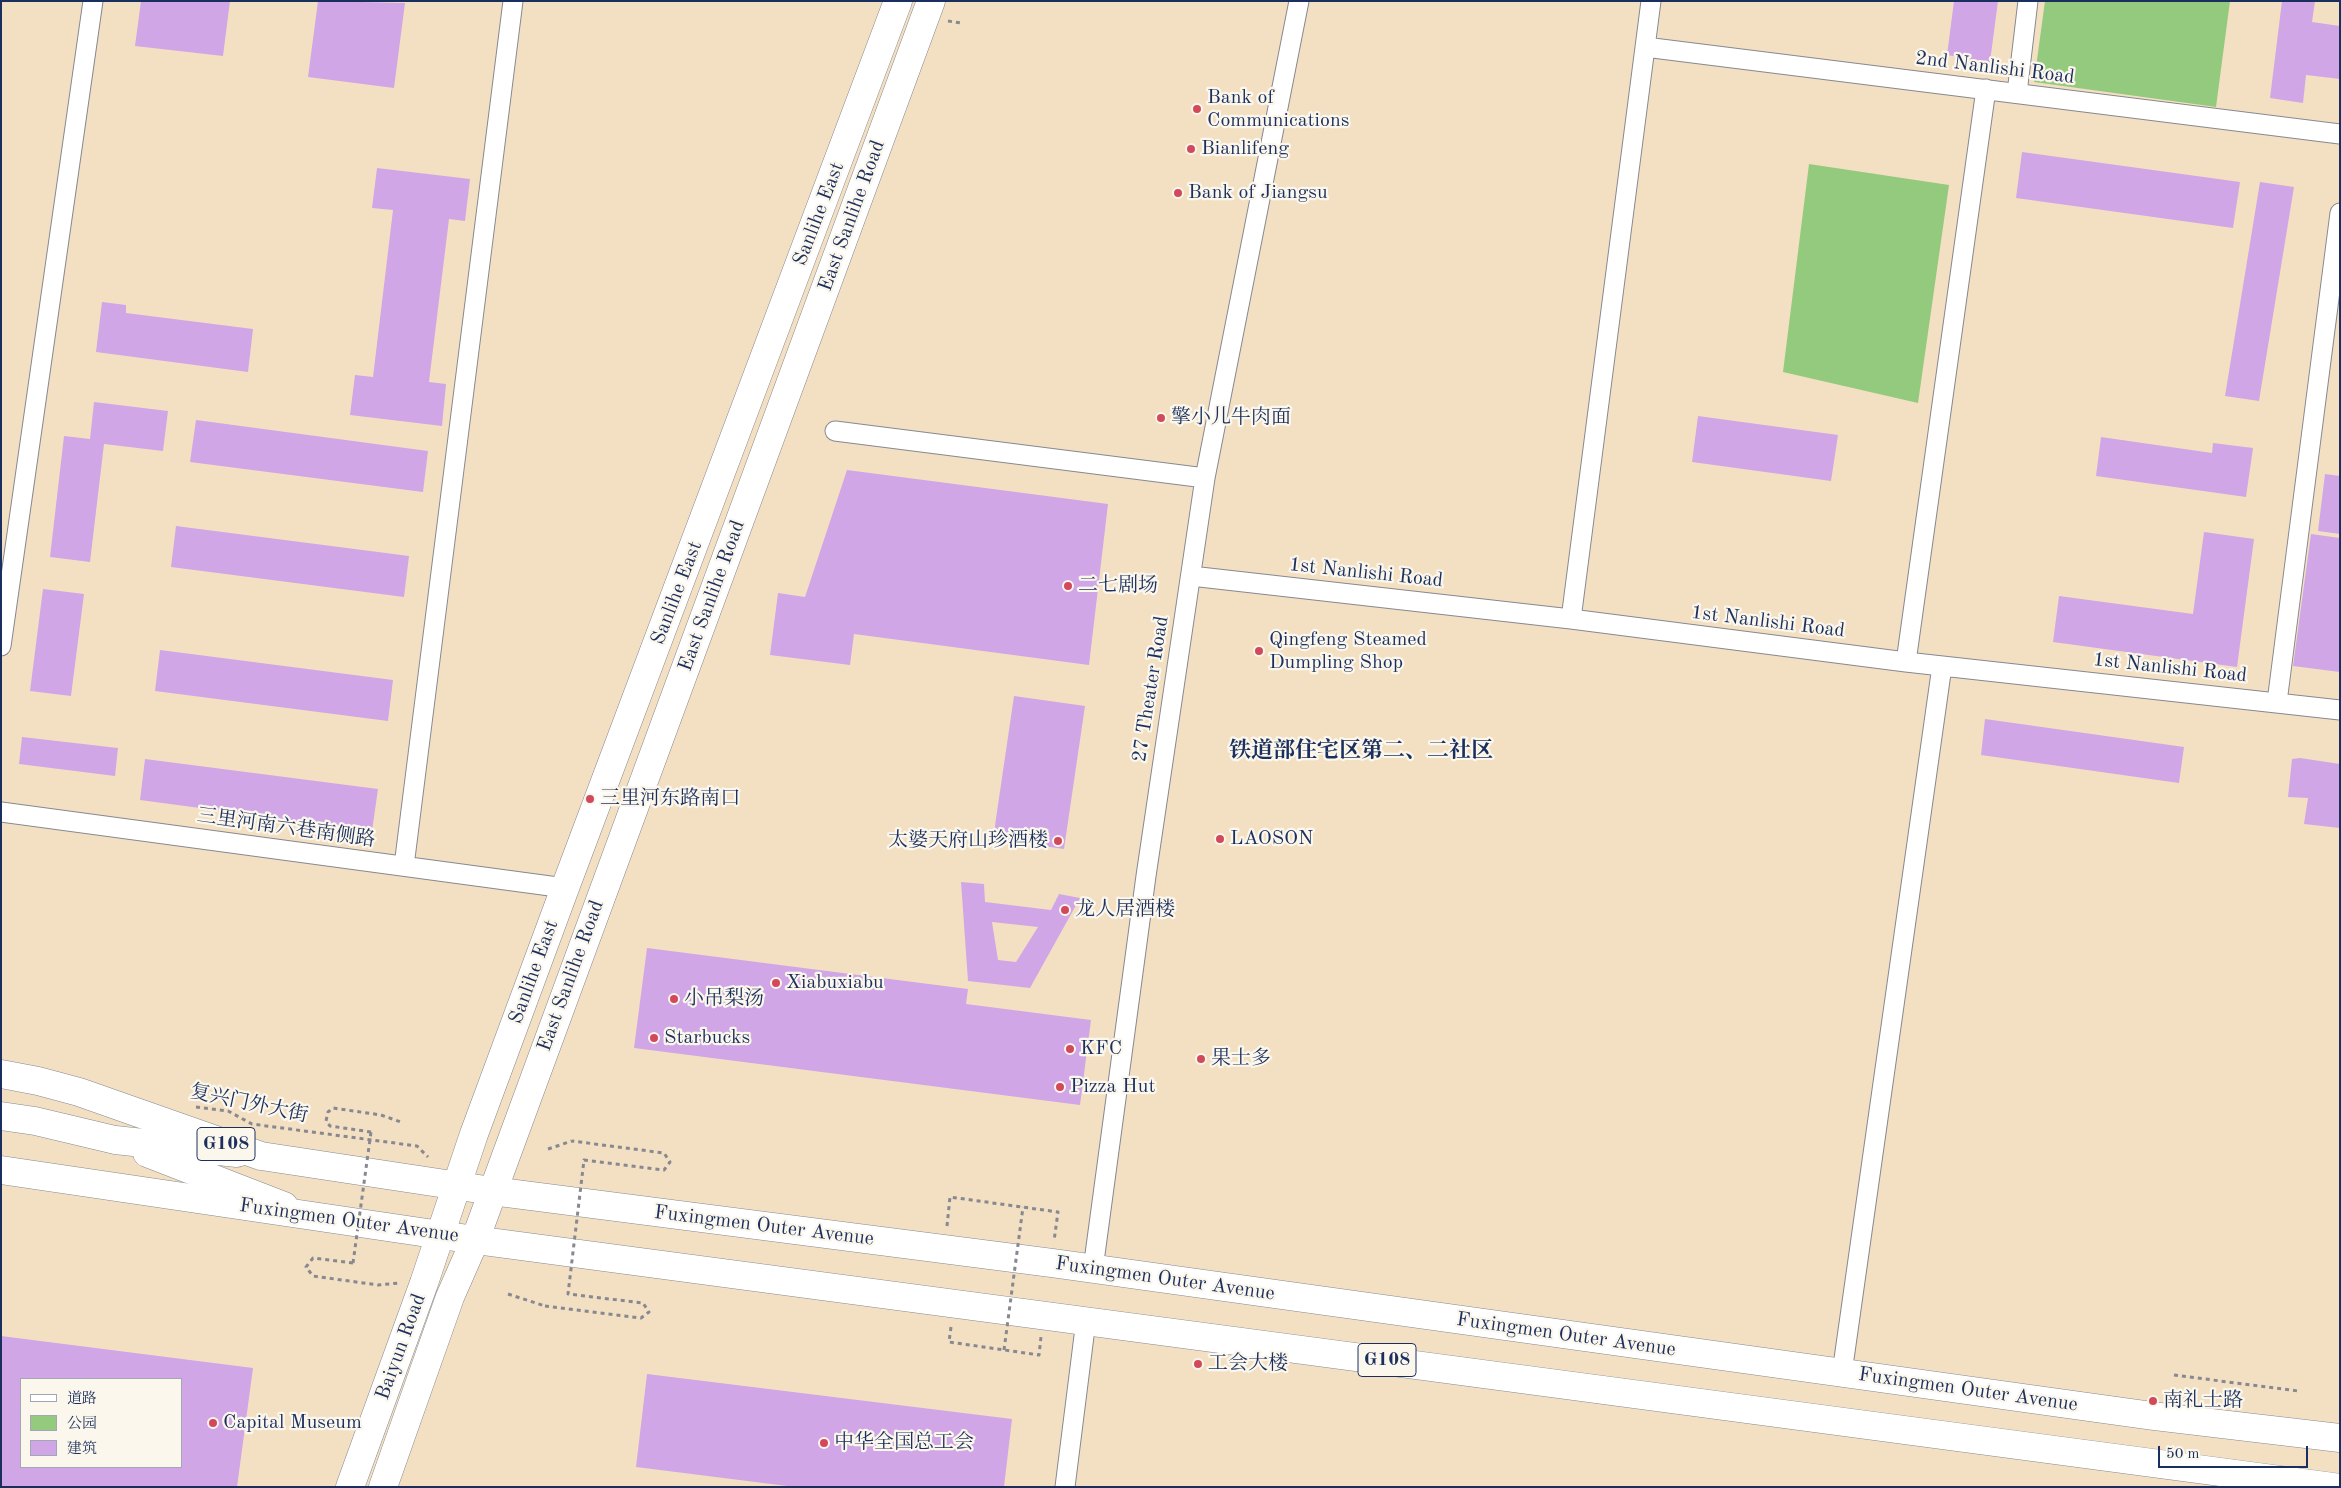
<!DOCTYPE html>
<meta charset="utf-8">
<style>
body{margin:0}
#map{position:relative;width:2341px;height:1488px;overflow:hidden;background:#f3e0c3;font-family:"Old Standard TT","Noto Serif SC",serif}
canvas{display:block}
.frame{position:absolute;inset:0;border:2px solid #1b2f5e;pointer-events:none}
.legend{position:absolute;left:20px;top:1378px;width:162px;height:90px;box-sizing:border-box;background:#fbf7ec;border:1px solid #a1a7b3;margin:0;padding:6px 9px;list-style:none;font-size:15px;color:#1b2f5e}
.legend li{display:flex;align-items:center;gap:10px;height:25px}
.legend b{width:25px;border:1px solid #a1a7b3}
.scale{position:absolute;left:2158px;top:1446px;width:150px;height:22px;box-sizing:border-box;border:2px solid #1b2f5e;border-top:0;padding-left:6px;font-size:15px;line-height:18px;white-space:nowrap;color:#1b2f5e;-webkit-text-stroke:4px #fbf7ec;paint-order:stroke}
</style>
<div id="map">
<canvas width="2341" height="1488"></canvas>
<div class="frame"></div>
<ul class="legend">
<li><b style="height:6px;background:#fff"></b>道路</li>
<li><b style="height:14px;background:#93ca7d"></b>公园</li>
<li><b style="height:14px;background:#d0a6e7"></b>建筑</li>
</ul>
<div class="scale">50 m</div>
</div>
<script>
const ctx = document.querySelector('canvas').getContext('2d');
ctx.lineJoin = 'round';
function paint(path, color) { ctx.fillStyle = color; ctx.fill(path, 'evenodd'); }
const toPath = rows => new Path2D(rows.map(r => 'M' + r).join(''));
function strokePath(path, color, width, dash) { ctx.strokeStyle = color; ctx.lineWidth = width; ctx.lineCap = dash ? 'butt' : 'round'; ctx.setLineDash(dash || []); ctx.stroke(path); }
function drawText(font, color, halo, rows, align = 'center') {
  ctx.font = font + ' "Old Standard TT","Noto Serif SC",serif'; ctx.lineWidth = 4.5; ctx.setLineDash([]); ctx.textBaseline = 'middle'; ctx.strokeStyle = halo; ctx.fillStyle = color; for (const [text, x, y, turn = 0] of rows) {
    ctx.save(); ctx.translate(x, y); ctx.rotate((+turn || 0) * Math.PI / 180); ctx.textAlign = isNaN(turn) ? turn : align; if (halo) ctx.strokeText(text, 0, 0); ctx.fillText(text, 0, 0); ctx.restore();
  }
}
paint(toPath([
 [2045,1,2230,1,2216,107,2034,82],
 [1809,164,1949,185,1918,403,1783,372]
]), '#93ca7d');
paint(toPath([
 [141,1,230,1,223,56,135,46],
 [318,1,405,3,394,88,308,77],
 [1954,1,1998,1,1990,62,1947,55],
 [2282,1,2315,1,2312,22,2340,26,2340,79,2306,75,2303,103,2270,98],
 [2022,152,2240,182,2233,228,2016,198],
 [377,168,470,179,465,221,449,219,429,382,446,384,442,426,350,415,355,375,373,377,393,210,372,208],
 [2260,182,2294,187,2259,401,2225,396],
 [102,302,126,305,126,313,253,329,248,372,96,352],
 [94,402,168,411,163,451,104,444,90,562,50,557,64,436,90,439],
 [1698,416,1838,435,1831,481,1692,462],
 [196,420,428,451,423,492,190,462],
 [2101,437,2212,453,2213,443,2253,448,2246,497,2096,476],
 [847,470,1108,504,1089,665,854,634,850,665,770,655,778,593,805,597],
 [2325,474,2340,476,2340,534,2318,531],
 [176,526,409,556,404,597,171,567],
 [2204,532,2254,539,2237,667,2053,642,2059,596,2193,614],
 [2311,534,2340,538,2340,672,2293,666],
 [43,589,84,594,71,696,30,691],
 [160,650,393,680,388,721,155,691],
 [1014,696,1085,706,1064,849,993,839],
 [1985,719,2184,747,2179,783,1981,755],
 [22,737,118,748,115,776,19,764],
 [2300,758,2340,764,2340,828,2304,824,2308,798,2288,797,2292,759],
 [145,759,378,789,372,831,140,800],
 [961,882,984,884,985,902,1051,910,1059,894,1080,898,1030,988,968,981],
 [992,922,1038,927,1016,962,998,960],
 [647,948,968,989,966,1004,1091,1020,1080,1105,634,1048],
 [1,1336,253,1368,237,1487,1,1487],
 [21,1379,181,1379,181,1467,21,1467],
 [647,1374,1012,1419,1004,1487,795,1487,636,1467]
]), '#d0a6e7');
const street = toPath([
 [1645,47,2340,134],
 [2017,93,2028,1],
 [835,431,1205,478],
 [1191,576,1571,619,1906,662,2340,710],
 [1571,619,1651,1],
 [1,646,93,1],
 [1906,662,1986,89],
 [2277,702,2340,213],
 [1,812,565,888],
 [404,866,513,1],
 [1093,1269,1146,876,1205,478,1299,1],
 [1842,1373,1942,666],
 [1065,1487,1086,1320]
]);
const secondary = toPath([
 [350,1487,424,1283,474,1134,565,888,898,1],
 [383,1487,450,1297,475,1240,931,1]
]);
const primary = toPath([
 [1,1116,35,1121,115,1140,237,1153],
 [147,1153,284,1206]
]);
const highway = toPath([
 [1,1074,38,1081,79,1092,261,1156,492,1191,1052,1263,2153,1416,2340,1438],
 [1,1170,475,1240,2333,1487]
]);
strokePath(street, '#878890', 21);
strokePath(secondary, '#878890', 29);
strokePath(primary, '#878890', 29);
strokePath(highway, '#878890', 29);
strokePath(toPath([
 [948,21,961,23],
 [196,1107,228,1111,252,1124,417,1146,428,1157],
 [371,1132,330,1126,326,1121,328,1112,333,1108,381,1115,401,1122],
 [548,1149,572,1141],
 [947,1226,950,1197,1058,1212,1054,1241],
 [353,1263,313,1258,306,1267,313,1276,378,1285,400,1283],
 [508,1294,545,1306],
 [951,1327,949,1342,1039,1355,1041,1337],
 [2174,1375,2298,1391]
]), '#878890', 3, [4, 4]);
strokePath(street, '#fff', 19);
strokePath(secondary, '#fff', 28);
strokePath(primary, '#fff', 28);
strokePath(highway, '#fff', 28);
strokePath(toPath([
 [353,1263,371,1132],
 [545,1306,641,1318,649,1312,643,1303,568,1294,584,1160,664,1170,670,1162,664,1153,572,1141],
 [1004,1350,1023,1207]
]), '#878890', 3, [4, 4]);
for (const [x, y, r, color] of [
 [1197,109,5,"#d1495b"],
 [1191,149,5,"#d1495b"],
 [1178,193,5,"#d1495b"],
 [1161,418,5,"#d1495b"],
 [1068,586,5,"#d1495b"],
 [1259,651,5,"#d1495b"],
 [590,799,5,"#d1495b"],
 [1220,839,5,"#d1495b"],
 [1058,841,5,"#d1495b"],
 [1065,910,5,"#d1495b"],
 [776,983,5,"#d1495b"],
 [674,999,5,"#d1495b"],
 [654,1038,5,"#d1495b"],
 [1070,1049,5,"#d1495b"],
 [1201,1059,5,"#d1495b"],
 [1060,1087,5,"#d1495b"],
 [1198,1364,5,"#d1495b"],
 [2153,1401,5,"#d1495b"],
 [213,1423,5,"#d1495b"],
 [824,1443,5,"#d1495b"]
]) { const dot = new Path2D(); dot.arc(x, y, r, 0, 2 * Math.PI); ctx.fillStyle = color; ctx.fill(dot); strokePath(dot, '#fbf7ec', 2); }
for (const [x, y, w] of [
 [226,1144,58],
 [1387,1360,58]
]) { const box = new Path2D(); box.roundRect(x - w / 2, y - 16.5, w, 33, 4); ctx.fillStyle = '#fbf7ec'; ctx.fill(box); strokePath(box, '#1b2f5e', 1); }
drawText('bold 19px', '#1b2f5e', null, [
 ["G108",226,1144],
 ["G108",1387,1360]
]);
drawText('20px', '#1b2f5e', '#fbf7ec', [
 ["2nd Nanlishi Road",1995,68,7],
 ["Sanlihe East",819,214,-69],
 ["East Sanlihe Road",852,216,-70],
 ["1st Nanlishi Road",1366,573,6],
 ["Sanlihe East",677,593,-69],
 ["East Sanlihe Road",712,596,-70],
 ["1st Nanlishi Road",1768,622,7],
 ["1st Nanlishi Road",2170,668,6],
 ["27 Theater Road",1151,689,-81],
 ["三里河南六巷南侧路",286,828,8],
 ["Sanlihe East",534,972,-70],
 ["East Sanlihe Road",571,976,-70],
 ["复兴门外大街",249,1104,12],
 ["Fuxingmen Outer Avenue",349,1221,8],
 ["Fuxingmen Outer Avenue",764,1226,7],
 ["Fuxingmen Outer Avenue",1165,1279,8],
 ["Fuxingmen Outer Avenue",1566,1335,8],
 ["Baiyun Road",401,1347,-70],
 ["Fuxingmen Outer Avenue",1968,1390,8]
]);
drawText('20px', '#1b2f5e', '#fbf7ec', [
 ["Bank of",1207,98],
 ["Communications",1207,121],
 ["Bianlifeng",1201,149],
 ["Bank of Jiangsu",1188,193],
 ["擎小儿牛肉面",1171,418],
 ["二七剧场",1078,586],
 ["Qingfeng Steamed",1269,640],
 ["Dumpling Shop",1269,663],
 ["三里河东路南口",600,799],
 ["LAOSON",1230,839],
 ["太婆天府山珍酒楼",1048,841,"right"],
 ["龙人居酒楼",1075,910],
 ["Xiabuxiabu",786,983],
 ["小吊梨汤",684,999],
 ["Starbucks",664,1038],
 ["KFC",1080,1049],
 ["果士多",1211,1059],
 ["Pizza Hut",1070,1087],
 ["工会大楼",1208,1364],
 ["南礼士路",2163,1401],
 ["Capital Museum",223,1423],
 ["中华全国总工会",834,1443]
], 'left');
drawText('bold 22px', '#1b2f5e', '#fbf7ec', [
 ["铁道部住宅区第二、二社区",1361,751]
]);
</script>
